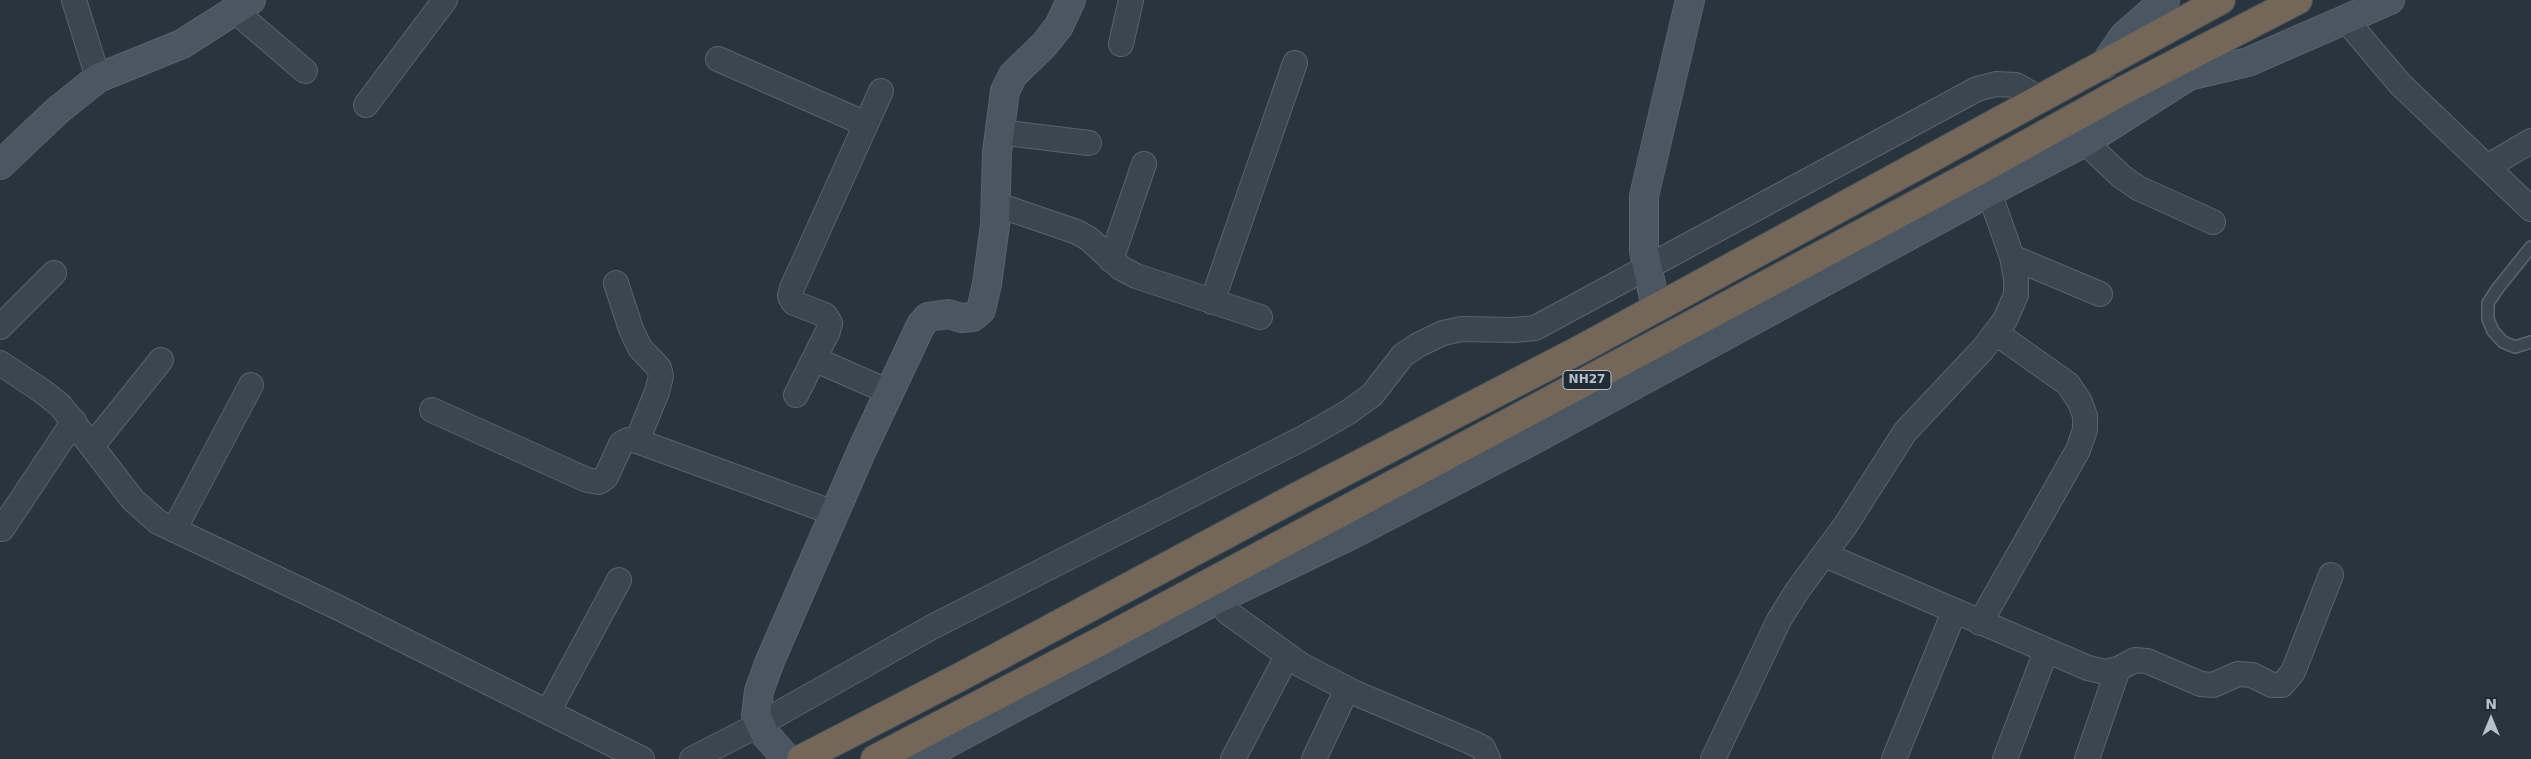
<!DOCTYPE html>
<style>
body{margin:0}
#map{position:relative;width:2531px;height:759px;overflow:hidden;background:#28343e;font-family:"DejaVu Sans",sans-serif}
canvas{display:block}
.north{position:absolute;left:2466px;top:694px;width:50px;height:50px;-webkit-text-stroke:4px #202b34;paint-order:stroke;rotate:0deg;font-size:14px;font-weight:700;line-height:20px;text-align:center;color:#b8c1c9}
.north::after{content:'';display:block;margin:auto;width:18px;height:22px;background:#b8c1c9;clip-path:polygon(50% 0,100% 100%,50% 72%,0 100%)}
</style>
<div id="map">
<canvas width="2531" height="759"></canvas>
<div class="north">N</div>
</div>
<script>
const ctx = document.querySelector('canvas').getContext('2d');
ctx.lineJoin = 'round';
const toPath = rows => new Path2D(rows.map(r => 'M' + r).join(''));
function strokePath(path, color, width, dash) { ctx.strokeStyle = color; ctx.lineWidth = width; ctx.lineCap = dash ? 'butt' : 'round'; ctx.setLineDash(dash || []); ctx.stroke(path); }
function drawText(font, color, halo, rows, align = 'center') {
  ctx.font = font + ' "DejaVu Sans",sans-serif'; ctx.lineWidth = 4; ctx.setLineDash([]); ctx.textBaseline = 'middle'; ctx.strokeStyle = halo; ctx.fillStyle = color; for (const [text, x, y, turn = 0] of rows) {
    ctx.save(); ctx.translate(x, y); ctx.rotate((+turn || 0) * Math.PI / 180); ctx.textAlign = isNaN(turn) ? turn : align; if (halo) ctx.strokeText(text, 0, 0); ctx.fillText(text, 0, 0); ctx.restore();
  }
}
const lane = toPath([
 [2531,247,2498,288,2488,303,2488,319,2493,331,2503,342,2515,347,2531,342]
]);
const street = toPath([
 [74,0,98,78],
 [235,11,305,71],
 [2346,20,2400,84,2531,209],
 [1121,44,1131,0],
 [718,59,866,124],
 [366,105,445,0],
 [999,132,1089,143],
 [2085,142,2121,176,2138,188,2213,222],
 [2487,167,2531,141],
 [995,204,1077,232,1089,239,1121,268,1136,276,1260,317],
 [2012,257,2100,294],
 [1111,260,1144,164],
 [616,283,631,329,640,348,659,368,661,376,657,392,637,441],
 [1212,302,1295,63],
 [0,327,54,273],
 [814,359,889,392],
 [0,363,42,391,60,405,133,500,158,522,339,608,642,759],
 [796,395,828,331,830,323,825,315,794,303,790,296,792,288,881,91],
 [432,410,587,480,599,482,606,477,621,444,628,440,637,441,834,513],
 [92,446,161,360],
 [2,529,74,421],
 [174,530,251,385],
 [1825,555,2088,668,2105,672,2118,669,2135,660,2147,661,2201,684,2213,685,2238,674,2252,675,2272,685,2282,685,2293,672,2331,575],
 [1216,600,1230,614,1301,665,1355,693,1471,742,1483,748,1488,759],
 [1980,623,2078,450,2085,430,2085,416,2080,402,2068,384,1996,333],
 [548,712,619,580],
 [692,759,760,724,932,627,1305,437,1347,413,1372,395,1403,355,1418,345,1443,333,1462,329,1514,330,1535,328,1977,89,1996,84,2016,85,2041,99],
 [1233,759,1287,656],
 [1314,759,1347,689],
 [1713,759,1779,620,1797,591,1845,526,1905,432,1983,349,2005,320,2016,295,2016,279,2012,257,1989,192],
 [1894,759,1954,612],
 [2005,759,2046,651],
 [2087,759,2118,669]
]);
const secondary = toPath([
 [2104,65,2124,36,2165,0],
 [2172,80,2248,62,2390,0],
 [0,165,57,111,98,78,182,44,251,0],
 [1656,308,1644,251,1644,196,1690,0],
 [787,759,765,734,756,715,759,691,770,661,862,450,921,325,928,317,948,314,961,318,973,317,981,310,987,284,995,225,997,152,1005,91,1013,75,1044,45,1059,26,1071,0],
 [918,759,1216,600,1353,534,1533,440,1989,192,2085,142,2190,75]
]);
const highway = toPath([
 [801,759,960,677,1296,497,1581,349,2221,0],
 [875,759,1099,642,1980,170,2124,90,2298,0]
]);
strokePath(lane, '#59646c', 14);
strokePath(street, '#59646c', 26);
strokePath(secondary, '#59646c', 30);
strokePath(highway, '#465159', 30);
strokePath(lane, '#3b464f', 11);
strokePath(street, '#3b464f', 24);
strokePath(secondary, '#4a5661', 28);
strokePath(highway, '#746659', 28);
for (const [x, y, w] of [
 [1587,380,48]
]) { const box = new Path2D(); box.roundRect(x - w / 2, y - 9.5, w, 19, 4); ctx.fillStyle = '#202b34'; ctx.fill(box); strokePath(box, '#b8c1c9', 1); }
drawText('bold 12px', '#b8c1c9', null, [
 ["NH27",1587,380]
]);
</script>
